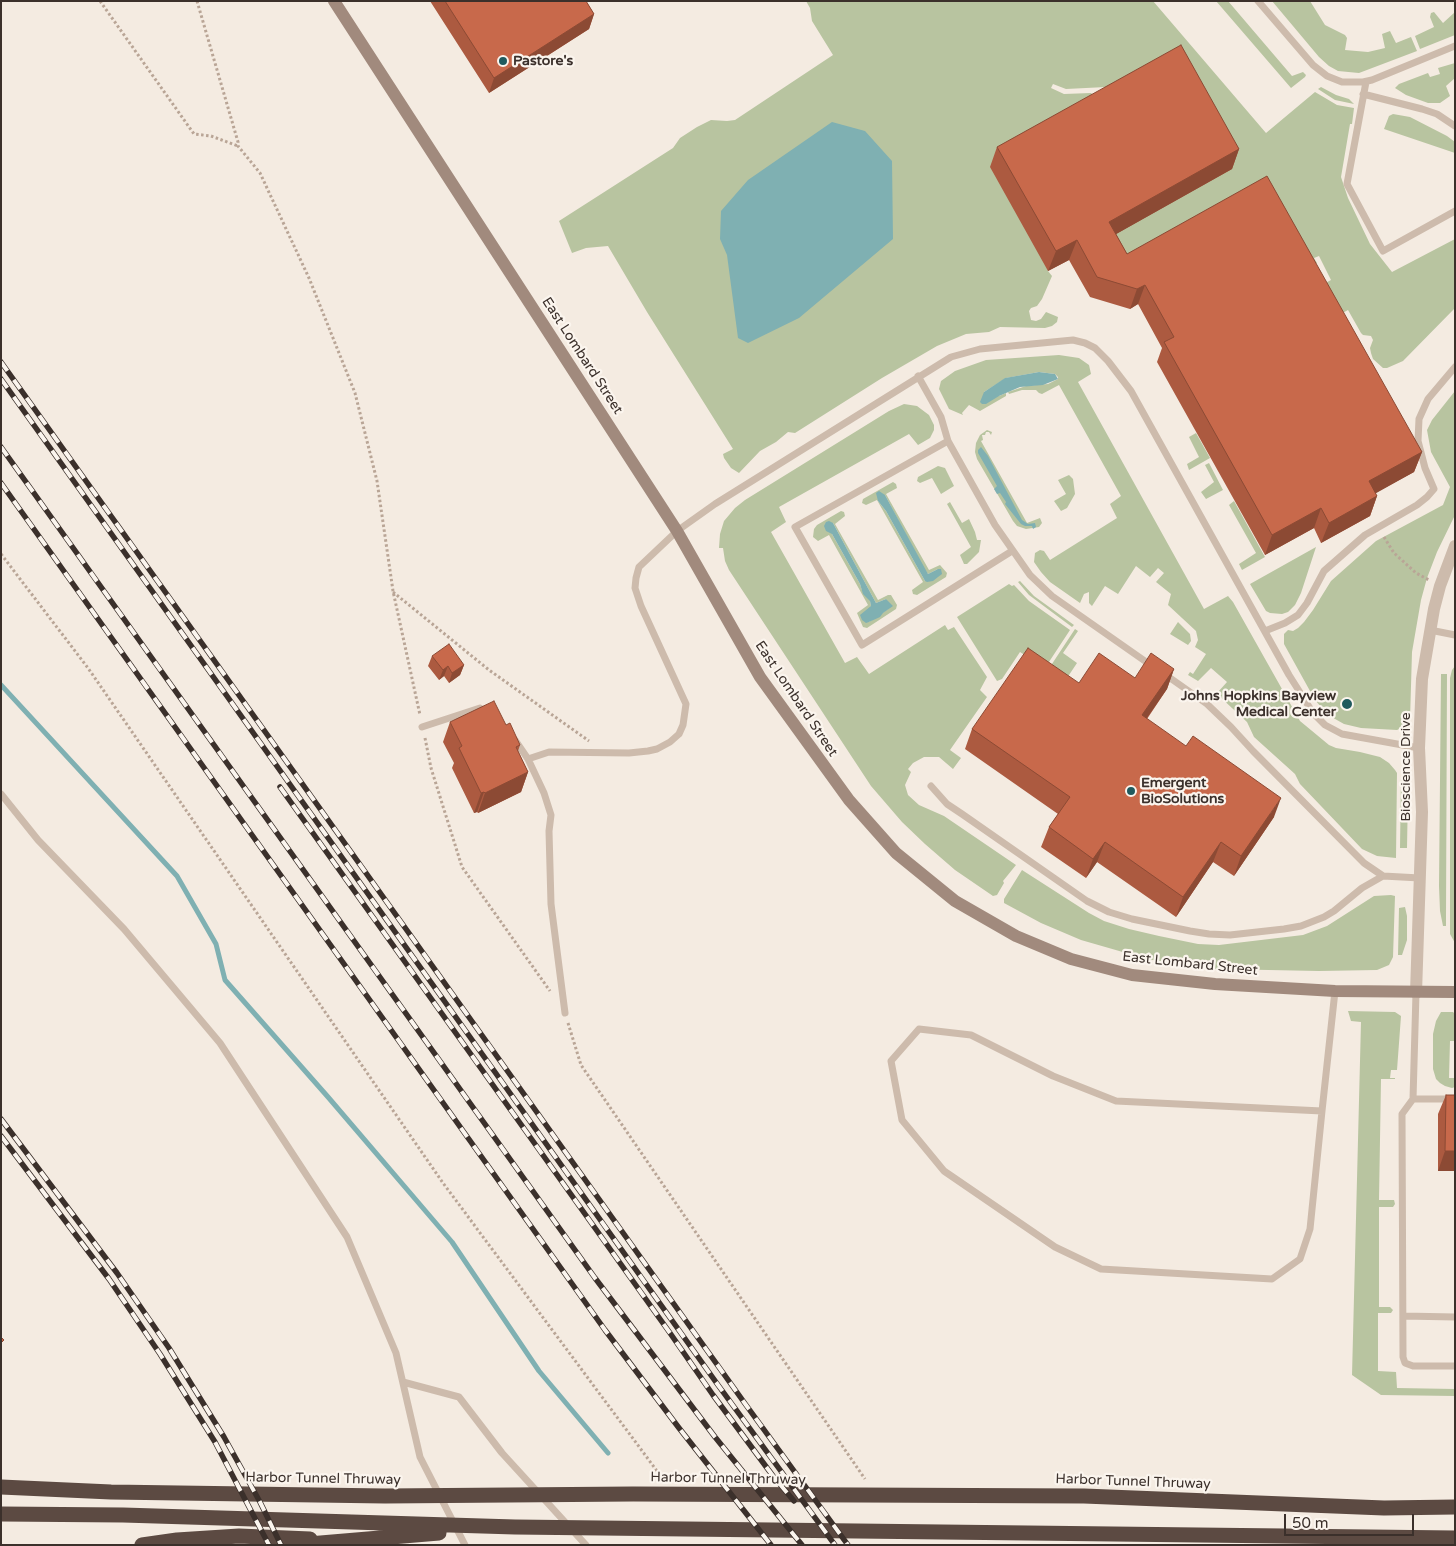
<!DOCTYPE html>
<style>
body{margin:0}
#map{position:relative;width:1456px;height:1546px;overflow:hidden;background:#f4ebe1;font-family:"Varela Round",sans-serif}
canvas{display:block}
.frame{position:absolute;inset:0;border:2px solid #3b302b;pointer-events:none}
.scale{position:absolute;left:1284px;top:1514px;width:130px;height:22px;box-sizing:border-box;border:2px solid #3b302b;border-top:0;padding-left:6px;font-size:15px;line-height:18px;white-space:nowrap;color:#3b302b;-webkit-text-stroke:4px #fbf5ee;paint-order:stroke}
</style>
<div id="map">
<canvas width="1456" height="1546"></canvas>
<div class="frame"></div>
<div class="scale">50 m</div>
</div>
<script>
const ctx = document.querySelector('canvas').getContext('2d');
ctx.lineJoin = 'round';
function paint(path, color) { ctx.fillStyle = color; ctx.fill(path, 'evenodd'); }
const toPath = rows => new Path2D(rows.map(r => 'M' + r).join(''));
function strokePath(path, color, width, dash) { ctx.strokeStyle = color; ctx.lineWidth = width; ctx.lineCap = dash ? 'butt' : 'round'; ctx.setLineDash(dash || []); ctx.stroke(path); }
function drawText(font, color, halo, rows, align = 'center') {
  ctx.font = font + ' "Varela Round",sans-serif'; ctx.lineWidth = 4.5; ctx.setLineDash([]); ctx.textBaseline = 'middle'; ctx.strokeStyle = halo; ctx.fillStyle = color; for (const [text, x, y, turn = 0] of rows) {
    ctx.save(); ctx.translate(x, y); ctx.rotate((+turn || 0) * Math.PI / 180); ctx.textAlign = isNaN(turn) ? turn : align; if (halo) ctx.strokeText(text, 0, 0); ctx.fillText(text, 0, 0); ctx.restore();
  }
}
paint(toPath([
 [806,1,1153,1,1266,133,1315,92,1337,105,1354,108,1352,124,1350,124,1341,177,1348,198,1370,244,1392,272,1455,239,1455,308,1403,361,1387,368,1383,368,1373,359,1371,353,1370,348,1373,340,1371,336,1363,335,1361,333,1348,310,1330,320,1318,287,1331,280,1319,256,1314,258,1317,263,1302,271,1120,274,1102,242,1126,86,1066,89,1053,84,1051,88,1064,94,1091,93,1101,102,1048,271,1052,276,1042,299,1037,306,1031,308,1029,311,1031,320,1036,321,1041,319,1046,312,1058,317,1057,322,1052,326,1045,328,1000,327,989,332,966,334,937,346,882,378,795,433,788,432,776,442,760,451,739,473,731,468,724,458,723,454,733,449,647,312,608,246,586,248,572,253,559,221,673,148,680,138,697,127,711,120,727,121,735,120,833,55,812,21,810,8],
 [1216,1,1228,1,1292,76,1303,72,1306,75,1305,77,1291,88],
 [1272,1,1310,1,1325,25,1345,35,1347,38,1345,50,1368,52,1385,48,1382,34,1390,31,1396,43,1411,37,1417,51,1359,73,1338,71,1329,66,1319,57],
 [1434,12,1443,23,1455,12,1455,35,1420,49,1415,36,1434,27,1430,17,1431,13],
 [1455,63,1455,78,1446,86,1450,96,1440,103,1428,103,1406,95,1395,88,1399,84,1428,73,1430,77,1440,74,1438,68],
 [1321,87,1336,95,1349,99,1354,104,1335,100,1318,89],
 [1393,114,1410,117,1447,136,1455,142,1455,153,1384,129,1389,116],
 [1059,355,1079,358,1089,365,1091,374,1078,382,1204,609,1228,596,1233,602,1300,721,1329,745,1336,748,1360,752,1380,757,1389,763,1395,770,1397,773,1396,858,1377,856,1362,849,1300,784,1295,774,1254,737,1247,722,1218,695,1218,692,1227,682,1211,668,1198,681,1188,675,1190,672,1193,674,1206,654,1195,647,1198,640,1196,631,1168,605,1171,594,1156,582,1164,573,1158,568,1150,577,1136,566,1118,594,1105,586,1092,606,1089,603,1089,592,1084,594,1080,603,1050,582,1041,572,1034,562,1035,553,1040,550,1044,551,1050,560,1117,518,1110,504,1121,496,1059,385,1042,394,1039,393,1036,390,1022,390,1009,394,1008,392,1026,386,1048,384,1058,379,1058,377,1055,374,1039,372,1006,378,984,392,999,396,1006,393,1006,396,980,411,969,405,962,413,963,415,949,409,939,389,941,381,955,371,986,360],
 [1455,391,1455,515,1437,552,1427,578,1421,600,1412,652,1410,720,1404,727,1397,730,1361,728,1344,724,1328,715,1315,700,1284,644,1284,634,1288,630,1293,631,1298,628,1304,622,1313,610,1331,581,1376,541,1443,505,1450,487,1431,452,1427,430,1432,420],
 [904,404,917,406,929,415,934,425,934,430,930,438,918,445,909,434,779,507,786,522,771,532,845,663,857,657,869,674,945,625,948,630,954,627,987,677,980,690,987,697,950,750,961,758,953,769,939,757,924,757,913,763,908,769,911,772,905,785,908,795,919,805,944,816,1016,865,1003,881,1004,883,997,895,993,896,955,870,925,844,902,822,871,786,729,570,725,561,723,548,719,548,720,534,724,521,735,508,745,500,889,411],
 [987,430,992,432,991,435,989,432,986,432,985,435,982,435,983,440,981,441,1027,523,1040,518,1042,523,1039,527,1026,529,1017,526,1013,521,977,459,975,452,976,443,980,435],
 [1196,433,1210,458,1189,470,1187,464,1199,457,1189,437],
 [1209,463,1223,490,1206,499,1201,492,1214,482,1205,465],
 [938,466,945,468,954,486,941,494,932,478,920,483,917,481,918,477],
 [1069,475,1073,479,1075,494,1067,508,1061,511,1054,501,1066,494,1058,480],
 [893,482,896,484,897,488,886,494,929,570,940,565,947,573,946,577,917,595,913,594,912,590,923,582,877,500,866,505,862,503,863,499],
 [885,495,924,569,928,574,938,569,925,581,886,511,878,501],
 [1234,501,1265,557,1242,570,1239,564,1256,553,1229,505],
 [950,502,962,523,969,519,975,532,977,540,981,540,979,552,967,564,964,564,960,555,971,547,947,504],
 [841,511,844,512,845,516,835,524,878,600,888,595,891,595,897,605,896,609,867,628,863,627,857,613,868,605,829,535,818,541,813,537,814,529,817,525],
 [833,523,876,603,886,599,888,609,869,622,871,606,870,600,862,590,860,584,832,534],
 [1316,547,1301,593,1295,605,1288,612,1282,614,1270,613,1266,611,1250,584],
 [1020,581,1034,596,1074,625,1072,627,1029,595,1018,582],
 [1009,584,1012,586,1014,585,1029,601,1070,630,1045,668,1020,652,1002,679,997,681,957,617],
 [1178,622,1190,634,1191,641,1188,645,1170,634],
 [1075,629,1078,631,1063,653,1077,663,1065,681,1048,670],
 [1455,666,1455,943,1450,934,1450,678,1452,670],
 [1441,674,1447,674,1446,915,1446,926,1443,926,1440,911,1439,886],
 [1401,778,1405,780,1408,792,1407,848,1400,848],
 [1022,870,1089,913,1104,921,1129,929,1159,936,1198,944,1219,945,1303,935,1327,926,1374,896,1391,895,1395,896,1393,957,1389,965,1377,970,1319,971,1218,969,1188,966,1147,959,1081,940,1041,923,1004,903,1004,899],
 [1405,907,1407,916,1407,940,1402,955,1398,955,1399,908],
 [1348,1011,1395,1012,1401,1016,1397,1070,1391,1070,1390,1078,1395,1078,1395,1079,1381,1079,1379,1200,1394,1200,1395,1204,1393,1207,1379,1207,1379,1307,1390,1307,1393,1310,1391,1313,1378,1313,1378,1371,1396,1372,1397,1388,1455,1389,1455,1396,1381,1395,1352,1375,1361,1022,1351,1021],
 [1441,1012,1453,1012,1455,1014,1455,1041,1450,1041,1449,1078,1455,1078,1455,1087,1452,1088,1445,1086,1440,1083,1436,1079,1433,1069,1433,1034,1436,1021]
]), '#b8c4a0');
paint(toPath([
 [832,122,865,131,892,161,893,239,799,318,748,343,738,338,727,255,720,239,721,211,748,180],
 [1039,372,1055,374,1058,379,1043,385,1020,387,999,396,986,404,982,404,980,402,984,392,1005,378],
 [981,447,988,456,1022,520,1028,524,1035,523,1036,527,1033,529,1032,526,1025,526,1021,524,1005,504,1006,502,1000,493,997,494,994,489,997,486,978,453,978,450],
 [879,491,885,495,928,574,938,569,941,569,942,574,938,577,933,581,927,582,925,581,886,511,878,501,876,493],
 [829,521,833,523,876,603,886,599,893,606,883,613,880,617,869,622,866,623,862,620,860,615,871,606,870,601,863,594,860,584,832,534,826,531,824,526,826,522]
]), '#7fb0b2');
strokePath(toPath([
 [1,685,177,876,216,944,225,980,328,1097,452,1242,539,1371,608,1453]
]), '#7fb0b2', 5);
strokePath(toPath([
 [100,1,194,134,211,136,238,146],
 [197,1,238,142,238,146,260,173,309,278,355,393,377,481,393,591,420,715],
 [1384,537,1394,553,1416,573,1429,580],
 [1,554,88,668,443,1183,663,1479],
 [393,592,489,670,589,741],
 [425,738,431,768,462,867,550,991],
 [568,1023,581,1065,865,1479]
]), '#b9a596', 3, [2.5, 2.5]);
strokePath(toPath([
 [1258,1,1313,65,1327,76,1342,82,1363,82,1372,80,1455,46],
 [1366,82,1347,184,1383,251,1455,211],
 [1363,94,1422,109,1437,114,1455,126],
 [918,376,941,417,948,441,995,525,1030,575,1052,596,1152,666],
 [948,441,795,527,862,645,1012,551],
 [1430,630,1455,635],
 [1265,631,1285,623,1298,615,1307,603,1324,571,1365,535,1417,505,1427,497,1434,489,1425,468,1418,441,1419,419,1428,399,1455,367],
 [1163,673,1207,704,1231,727,1253,751,1364,863,1383,876],
 [422,727,480,708,484,711],
 [515,740,528,759,549,752,629,753,648,751,657,749,670,742,679,734,683,725,686,704,641,606,635,588,636,578,639,567,677,531,715,504,951,357,980,349,1073,340,1085,343,1095,348,1108,361,1131,391,1289,675,1313,713,1325,725,1342,734,1419,748],
 [528,759,544,793,551,815,549,831,551,904,565,1013],
 [931,786,947,804,962,814,1087,901,1109,912,1132,919,1190,931,1209,934,1230,935,1284,929,1301,926,1324,917,1334,911,1362,888,1383,876,1420,878],
 [1,794,38,840,124,929,220,1043,347,1237,396,1353,420,1457,465,1545],
 [1416,993,1413,1099,1402,1114,1403,1357,1405,1363,1413,1366,1455,1366],
 [1413,1099,1455,1099],
 [1322,1111,1116,1101,1053,1076,971,1035,919,1029,891,1061,902,1120,944,1171,1055,1247,1101,1269,1272,1279,1300,1259,1310,1229,1322,1111,1335,991],
 [1403,1316,1455,1317],
 [403,1382,459,1397,502,1453,586,1545]
]), '#cdbbac', 7);
strokePath(toPath([
 [1416,993,1422,812,1419,748,1422,679,1434,609,1440,586,1455,546]
]), '#cdbbac', 12);
strokePath(toPath([
 [334,1,677,531,760,677,849,800,896,853,955,901,1016,936,1071,959,1132,975,1215,984,1335,991,1455,992]
]), '#a18a7d', 12);
strokePath(toPath([
 [1,1487,111,1492,385,1496,633,1494,1084,1496,1384,1508,1455,1507],
 [1,1514,123,1515,515,1527,1455,1538],
 [142,1545,177,1540,239,1536,310,1539],
 [297,1545,439,1533]
]), '#5c4a42', 15);
const rail = toPath([
 [1,362,746,1405,848,1545],
 [1,379,718,1385,835,1545],
 [1,447,595,1278,715,1437,802,1545],
 [1,483,605,1330,679,1428,771,1545],
 [280,787,670,1333,713,1395,773,1476,794,1501],
 [1,1119,117,1273,169,1348,224,1437,260,1502,281,1545],
 [1,1136,109,1279,160,1354,215,1442,269,1545]
]);
strokePath(rail, '#3b302b', 5.5);
strokePath(rail, '#fbf5ee', 4, [11]);
paint(toPath([
 [430,1,586,1,594,14,589,29,489,93],
 [997,147,1239,149,1232,169,1116,234,1127,254,1422,452,1414,472,1375,493,1377,496,1370,516,1321,543,1314,528,1265,555,1157,362,1162,348,1138,304,1130,309,1090,297,1069,260,1048,271,990,167],
 [432,656,464,665,460,675,449,683,444,676,439,680,428,666],
 [1174,669,1167,689,1147,719,1274,817,1234,876,1213,862,1176,917,1097,862,1086,878,1041,847,1049,827,1058,814,965,749,972,729,1079,683,1135,678],
 [450,722,506,725,520,745,518,751,528,772,521,792,478,813,477,812,474,813,452,768,454,763,443,742],
 [1446,1095,1455,1171,1438,1171,1438,1114]
]), '#ac5a40');
paint(toPath([
 [594,14,589,29,489,93,494,78],
 [1239,149,1232,169,1102,242,1109,222],
 [1077,240,1069,260,1048,271,1056,251],
 [1145,285,1138,304,1130,309,1137,289],
 [1422,452,1414,472,1362,501,1369,481],
 [1377,496,1370,516,1321,543,1329,523],
 [1321,508,1314,528,1265,555,1272,535],
 [464,665,460,675,449,683,452,673],
 [448,666,444,676,439,680,443,670],
 [1174,669,1167,689,1135,735,1142,715],
 [528,772,521,792,478,813,485,793],
 [484,792,477,812,474,813,481,793],
 [1281,798,1274,817,1234,876,1241,856],
 [1105,842,1097,862,1086,878,1093,859],
 [1221,842,1213,862,1176,917,1183,897],
 [1445,1151,1455,1151,1455,1171,1438,1171]
]), '#8c4a34');
const building = toPath([
 [445,1,586,1,594,14,494,78,445,1],
 [1181,45,1239,149,1109,222,1127,254,1267,176,1422,452,1369,481,1377,496,1329,523,1321,508,1272,535,1164,342,1174,337,1145,285,1137,289,1097,277,1077,240,1056,251,997,147,1181,45],
 [449,644,464,665,452,673,448,666,443,670,432,656,449,644],
 [1028,648,1079,683,1099,653,1135,678,1151,653,1174,669,1142,715,1186,746,1193,736,1281,798,1241,856,1221,842,1183,897,1105,842,1093,859,1049,827,1070,797,972,729,1028,648],
 [494,701,506,725,510,723,520,745,516,747,528,772,485,793,484,792,481,793,459,748,462,746,450,722,494,701],
 [1446,1095,1455,1095,1455,1151,1445,1151,1446,1095],
 [1,1337,4,1340,1,1343,1,1337]
]);
paint(building, '#c8694b');
strokePath(building, '#8c4a34', 1);
for (const [x, y, r, color] of [
 [503,61,5,"#1f5a5e"],
 [1347,704,6,"#1f5a5e"],
 [1131,791,5,"#1f5a5e"]
]) { const dot = new Path2D(); dot.arc(x, y, r, 0, 2 * Math.PI); ctx.fillStyle = color; ctx.fill(dot); strokePath(dot, '#fbf5ee', 2); }
drawText('bold 14px', '#3b302b', '#fbf5ee', [
 ["Pastore's",513,61],
 ["Johns Hopkins Bayview",1336,696,"right"],
 ["Medical Center",1336,712,"right"],
 ["Emergent",1141,783],
 ["BioSolutions",1141,799]
], 'left');
drawText('14px', '#3b302b', '#fbf5ee', [
 ["East Lombard Street",582,356,57],
 ["East Lombard Street",796,699,56],
 ["Bioscience Drive",1406,767,-90],
 ["East Lombard Street",1190,964,6],
 ["Harbor Tunnel Thruway",323,1479,1],
 ["Harbor Tunnel Thruway",728,1479,1],
 ["Harbor Tunnel Thruway",1133,1482,2]
]);
</script>
